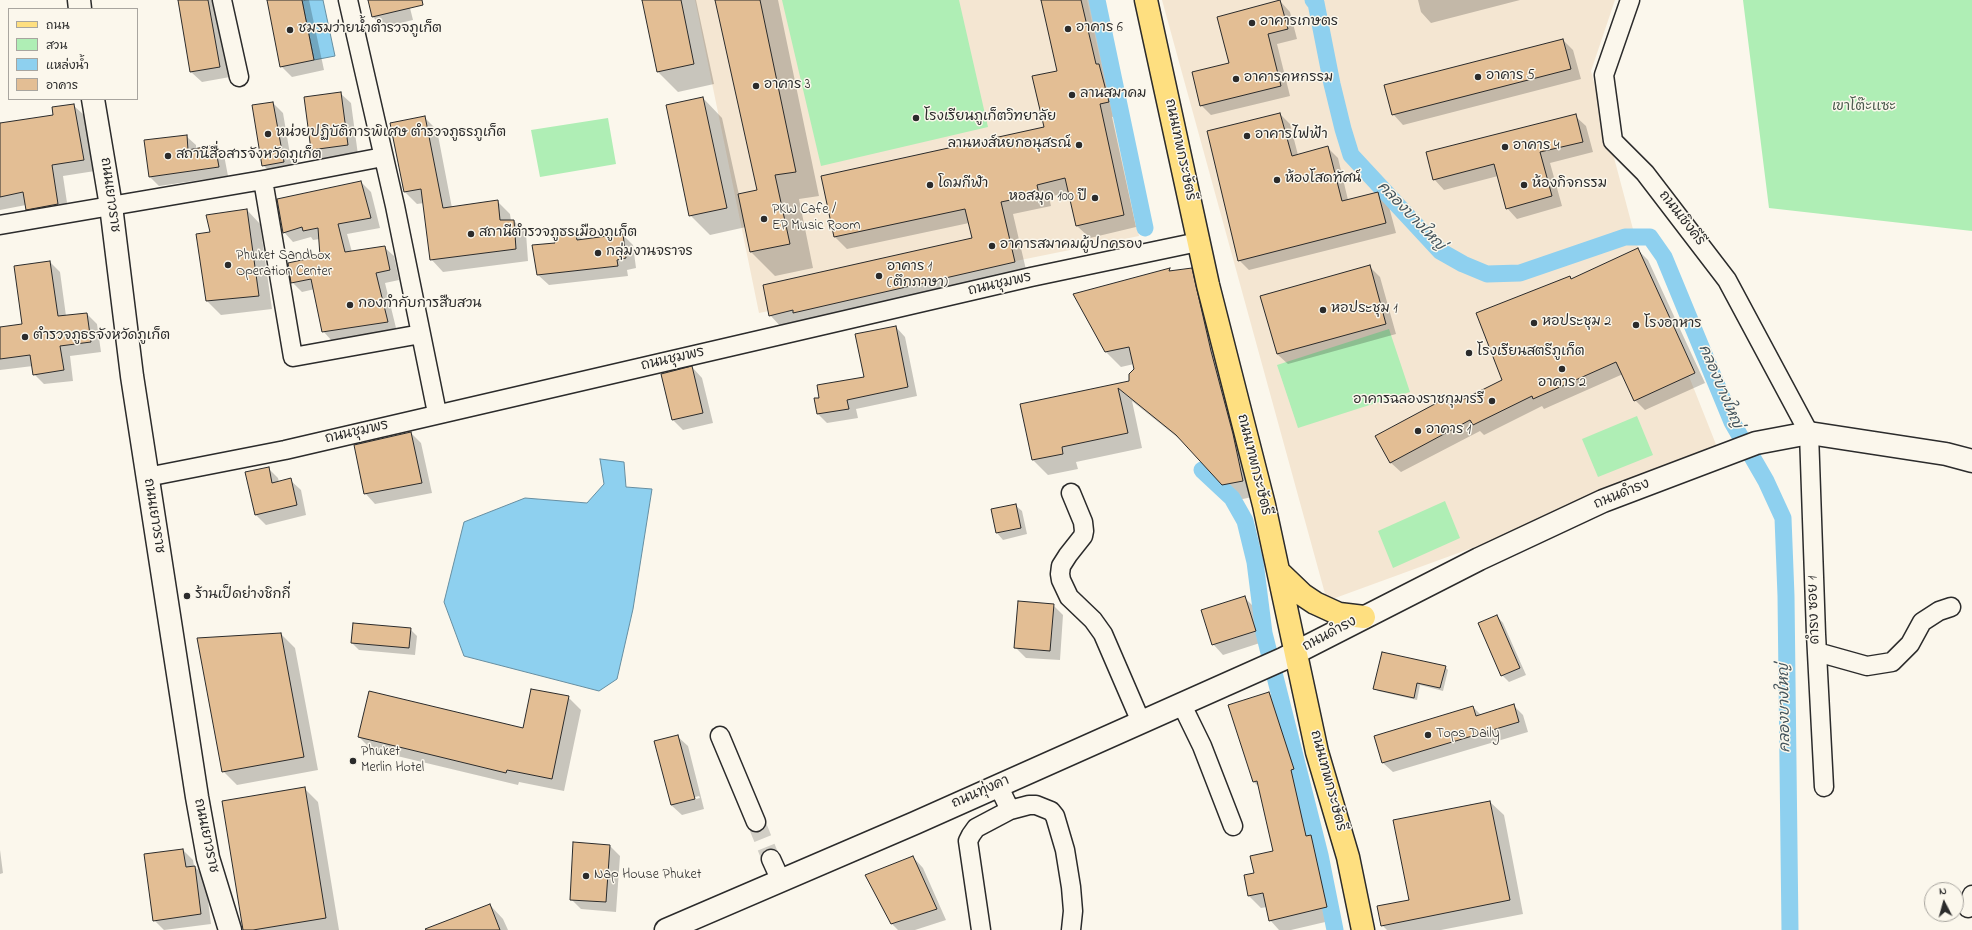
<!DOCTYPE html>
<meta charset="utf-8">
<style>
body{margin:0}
#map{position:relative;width:1972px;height:930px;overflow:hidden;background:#fbf7ec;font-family:"Indie Flower","Playpen Sans Thai",sans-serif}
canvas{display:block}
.legend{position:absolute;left:8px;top:8px;width:130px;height:92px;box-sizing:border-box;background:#fbf7ec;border:1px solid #a8a59f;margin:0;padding:5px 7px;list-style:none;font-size:12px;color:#2b2b2b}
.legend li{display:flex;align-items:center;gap:8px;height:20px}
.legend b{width:20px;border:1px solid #a8a59f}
.north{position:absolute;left:1924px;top:882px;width:40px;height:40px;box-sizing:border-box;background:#fbf7ec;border:1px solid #a8a59f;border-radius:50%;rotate:354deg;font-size:11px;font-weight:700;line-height:16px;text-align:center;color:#2b2b2b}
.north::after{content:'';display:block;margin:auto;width:14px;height:18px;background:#2b2b2b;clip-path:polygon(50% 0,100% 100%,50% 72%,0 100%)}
</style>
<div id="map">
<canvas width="1972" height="930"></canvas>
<ul class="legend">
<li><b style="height:5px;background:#fedf80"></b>ถนน</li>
<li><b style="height:11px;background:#afeeb5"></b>สวน</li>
<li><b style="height:11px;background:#8ed0ef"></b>แหล่งน้ำ</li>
<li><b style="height:11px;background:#e3be94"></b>อาคาร</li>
</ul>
<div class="north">N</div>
</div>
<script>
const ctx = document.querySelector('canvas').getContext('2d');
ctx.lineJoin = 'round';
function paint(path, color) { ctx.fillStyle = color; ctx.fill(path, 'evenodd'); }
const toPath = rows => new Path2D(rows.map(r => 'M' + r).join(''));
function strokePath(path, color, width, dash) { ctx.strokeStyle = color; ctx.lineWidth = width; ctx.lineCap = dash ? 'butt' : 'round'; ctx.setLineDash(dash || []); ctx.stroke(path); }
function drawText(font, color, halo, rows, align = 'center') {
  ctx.font = font + ' "Indie Flower","Playpen Sans Thai",sans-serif'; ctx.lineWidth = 3; ctx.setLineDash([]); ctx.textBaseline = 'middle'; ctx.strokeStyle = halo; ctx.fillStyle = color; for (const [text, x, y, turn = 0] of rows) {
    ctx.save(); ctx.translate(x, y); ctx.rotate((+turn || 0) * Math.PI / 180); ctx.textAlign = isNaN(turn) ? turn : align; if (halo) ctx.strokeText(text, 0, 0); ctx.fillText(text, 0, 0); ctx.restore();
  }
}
paint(toPath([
 [695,0,1087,0,1139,236,759,313],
 [1162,0,1615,0,1591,71,1638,248,1721,457,1327,601]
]), '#f4e6d2');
paint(toPath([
 [782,0,959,0,988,127,821,166],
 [1743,0,1972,0,1972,231,1769,208],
 [608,118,616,164,540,177,531,130],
 [1389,329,1410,392,1298,428,1277,365],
 [1637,416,1653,455,1598,477,1582,439],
 [1445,501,1460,538,1393,568,1378,531]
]), '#afeeb5');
const water = toPath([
 [307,0,323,0,335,56,314,60,302,1,307,0],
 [600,459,624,462,626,487,652,489,633,609,617,679,599,691,464,656,444,602,464,522,525,498,587,503,604,484,600,459]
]);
paint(water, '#8ed0ef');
strokePath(water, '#668ea1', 1);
paint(toPath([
 [179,0,216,0,230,77,202,82,191,72],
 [268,0,309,0,324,70,292,77,281,66],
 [369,0,408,0,413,20,383,27,373,17],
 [643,0,696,0,714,84,678,92,658,72],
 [716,0,778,0,819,196,799,199,813,268,775,276,751,252,746,227,710,235,690,215,703,98,722,118,739,195,758,191],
 [1042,0,1090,0,1108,74,1111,77,1121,114,1112,117,1136,227,1090,238,1077,226,1069,192,1049,197,1051,206,1013,214,1027,274,782,328,770,315,973,239,969,223,847,249,835,237,1045,128,1059,72],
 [1418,0,1520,0,1431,23,1421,12],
 [1280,1,1290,12,1297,39,1277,44,1290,96,1211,115,1201,105,1230,63],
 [1563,40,1573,50,1581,79,1403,125,1393,114],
 [340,93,351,103,358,155,322,160,312,150],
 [273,103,283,113,293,172,273,175,263,165],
 [73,105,85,116,95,171,63,176,69,216,38,221,27,209,26,205,0,210,0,122,1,124,54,116],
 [1280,114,1290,124,1298,155,1327,147,1338,158,1348,200,1377,193,1388,203,1396,233,1249,270,1239,260],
 [1575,116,1586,126,1593,152,1550,163,1562,206,1517,219,1507,208,1498,176,1444,190,1434,179],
 [424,117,437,130,452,208,497,201,510,214,511,221,514,221,526,233,528,261,443,272,431,259,424,203,417,204,405,192],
 [186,136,196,145,196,149,215,146,224,155,228,176,159,186,150,177],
 [361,182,371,192,380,228,347,234,352,252,384,247,394,256,399,280,385,283,397,332,332,341,323,331,315,289,302,292,292,282,321,256,320,239,313,240,311,237,293,242,284,232],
 [247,210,260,224,272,309,221,315,207,301,197,235,211,233],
 [575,232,583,240,623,235,633,245,636,268,627,270,628,276,549,285,538,275,534,246,556,244],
 [1638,250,1648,260,1705,383,1645,410,1635,400,1623,374,1544,409,1542,406,1484,435,1480,431,1401,472,1390,462,1446,400,1452,406,1503,381,1570,277,1572,280],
 [50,262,60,272,66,316,87,314,97,324,101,352,70,356,73,381,44,384,34,374,33,366,0,370,0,328,23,325],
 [1370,267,1380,277,1396,334,1288,364,1277,354],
 [1169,269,1172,272,1191,269,1206,284,1257,496,1238,500,1187,445,1132,401,1142,448,1076,462,1078,469,1048,475,1033,460,1021,404,1130,382,1135,369,1134,364,1121,367,1106,352],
 [896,327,905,337,917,396,856,409,858,418,827,423,818,414,865,378],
 [692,367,702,378,713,423,683,430,673,420],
 [411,433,421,443,432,493,375,504,365,493],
 [268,468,278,478,279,482,290,480,301,490,306,515,266,525,255,514],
 [1015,505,1022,511,1027,534,1003,540,997,533],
 [1244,597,1255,608,1266,641,1223,655,1213,644],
 [1053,605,1063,615,1060,660,1026,658,1015,647],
 [1497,616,1503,623,1526,675,1509,682,1502,675],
 [410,629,417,636,415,655,359,650,352,643],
 [281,634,295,648,318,770,237,785,223,771],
 [1445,667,1448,670,1443,691,1420,685,1417,700,1378,691,1374,688],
 [1269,693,1281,705,1305,781,1302,782,1316,842,1322,848,1338,919,1291,930,1279,930,1270,920,1267,907,1261,908,1249,896,1245,876,1255,874,1274,852,1259,787,1254,782],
 [568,697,581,710,564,791,519,782,518,785,372,750,359,737,524,729],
 [1513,705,1523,715,1528,732,1393,772,1383,763,1375,736,1473,707,1481,715],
 [677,736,688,746,704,809,682,815,671,805],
 [699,796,700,798,677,804,677,802],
 [304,788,318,802,339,930,244,930],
 [1490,802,1504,815,1523,914,1441,930,1387,930,1382,925,1410,900],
 [609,845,620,856,616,912,581,909,571,899],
 [0,850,3,873,0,874],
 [183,850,193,860,194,866,205,877,211,924,164,930,154,920],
 [913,857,923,868,946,920,915,930,898,930,892,924,867,875],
 [490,905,503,919,508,930,425,930]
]), '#0003');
strokePath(toPath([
 [1097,0,1145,228],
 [1313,0,1316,3,1332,84,1343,129,1351,155,1440,251,1463,264,1487,274,1520,273,1625,237,1650,237,1664,257,1732,422,1766,481,1783,518,1786,596,1790,930],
 [1202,470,1232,498,1245,521,1255,562,1264,633,1320,855,1335,930]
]), '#8ed0ef', 17);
const building = toPath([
 [178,0,208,0,220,67,190,72,178,0],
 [267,0,302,0,314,60,280,67,267,0],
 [368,0,422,0,423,5,372,17,368,0],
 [642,0,681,0,694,64,657,72,642,0],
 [715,0,760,0,796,172,775,175,790,244,750,252,738,194,757,190,715,0],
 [1041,0,1081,0,1096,64,1099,64,1109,102,1100,104,1124,215,1076,226,1065,178,1037,185,1039,194,1001,202,1015,262,793,313,793,310,769,316,763,285,972,238,965,209,834,237,821,176,1044,127,1032,76,1057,71,1041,0],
 [1280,0,1288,29,1268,34,1281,86,1200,106,1192,72,1229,63,1217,17,1280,0],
 [1563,39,1571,69,1392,115,1384,85,1563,39],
 [341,92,348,145,311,150,304,97,341,92],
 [703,97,727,208,689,216,666,105,703,97],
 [273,102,284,162,262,166,252,105,273,102],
 [74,104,84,160,52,165,58,204,26,210,23,192,0,197,0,123,53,115,52,107,74,104],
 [1280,113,1292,156,1328,146,1342,201,1378,192,1386,223,1238,261,1207,131,1280,113],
 [1576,114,1583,142,1540,152,1552,196,1506,209,1494,164,1433,180,1426,152,1576,114],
 [425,116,443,208,498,200,500,220,514,220,516,249,430,260,421,189,404,192,390,123,425,116],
 [187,135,188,150,215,145,219,167,149,177,144,140,187,135],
 [361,181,371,218,338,224,345,252,385,246,390,270,376,273,388,322,322,332,311,279,291,283,288,263,320,256,318,228,303,231,302,227,283,233,277,199,361,181],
 [247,209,259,296,206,301,196,234,210,232,206,215,247,209],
 [575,231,577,240,623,234,626,258,617,260,618,266,537,275,532,245,555,243,553,235,575,231],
 [1638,248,1695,373,1634,401,1616,362,1533,399,1532,396,1473,425,1470,420,1390,463,1375,436,1446,398,1450,406,1502,380,1476,313,1570,276,1571,279,1638,248],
 [50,261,58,316,87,313,91,342,60,346,64,370,33,375,30,355,0,359,0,327,22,324,14,266,50,261],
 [1370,265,1386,324,1277,354,1260,296,1370,265],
 [1170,268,1169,271,1192,268,1211,351,1233,434,1243,481,1222,485,1176,435,1118,388,1128,433,1062,447,1063,454,1032,460,1020,404,1129,381,1129,374,1134,369,1129,347,1105,352,1073,294,1170,268],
 [896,326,908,387,847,400,849,409,817,414,814,398,819,398,817,385,864,377,855,334,896,326],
 [692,366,703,413,672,420,661,374,692,366],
 [411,432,422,483,364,494,354,445,411,432],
 [269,467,272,483,291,478,297,505,255,515,245,472,269,467],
 [1016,504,1021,528,996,533,991,509,1016,504],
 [1245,596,1256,631,1212,645,1201,610,1245,596],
 [1018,601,1054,604,1050,651,1014,648,1018,601],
 [1497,615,1520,668,1501,676,1478,623,1497,615],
 [353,623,411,628,409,648,351,643,353,623],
 [281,633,304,757,222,772,197,638,281,633],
 [1382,652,1446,666,1440,688,1417,683,1414,698,1373,689,1382,652],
 [531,689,569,696,552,779,507,770,506,773,358,737,369,691,523,728,531,689],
 [1269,692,1294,769,1291,770,1306,836,1311,835,1327,907,1269,921,1263,893,1248,896,1244,875,1254,873,1250,856,1273,851,1257,781,1253,782,1228,705,1269,692],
 [1514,704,1519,722,1382,763,1374,736,1473,706,1476,716,1514,704],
 [678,735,695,799,671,805,654,741,678,735],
 [305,787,326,918,253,930,243,930,222,801,305,787],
 [1490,801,1510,900,1381,926,1377,906,1409,900,1393,820,1490,801],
 [573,842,610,845,606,902,570,900,573,842],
 [183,849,186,867,195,866,201,914,153,921,144,854,183,849],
 [913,856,937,909,891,924,865,875,913,856],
 [490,904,500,930,426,930,425,929,490,904]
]);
paint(building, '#e3be94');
strokePath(building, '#2b2b2b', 1);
strokePath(toPath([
 [756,822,771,859]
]), '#d1cec5', 18, [18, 9]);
const street = toPath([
 [222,0,239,77],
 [348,0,395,206,437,413],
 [1630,0,1604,75,1613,141,1645,173,1727,280,1809,433,1816,634,1824,787],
 [263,180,293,357,421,334],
 [0,225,263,180,383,157],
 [147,477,285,450,1031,277,1198,242],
 [1071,493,1083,522,1084,531,1083,536,1068,555,1061,566,1060,574,1061,580,1069,597,1093,620,1103,634,1141,722],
 [1817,652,1867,666,1892,662,1910,644,1922,622,1939,611,1951,607],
 [1181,703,1202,746,1233,826],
 [720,736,756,822],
 [1010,810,1029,805,1036,805,1051,811,1055,816,1065,850,1071,887,1073,911,1071,930],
 [771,859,781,881],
 [1968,908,1972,895],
 [981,930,968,841,971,835,976,828,1010,810,998,785]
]);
const secondary = toPath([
 [79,0,80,9],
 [93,99,111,206,132,376,197,797,208,858,230,930],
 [666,930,915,823,1283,659,1479,559,1603,501,1756,443,1809,433,1946,454,1972,461]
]);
const primary = toPath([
 [1146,0,1208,285,1264,505,1317,752,1348,857,1363,930],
 [1279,572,1303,595,1315,603,1339,614,1364,617]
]);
strokePath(street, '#2b2b2b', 21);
strokePath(secondary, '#2b2b2b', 25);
strokePath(primary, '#2b2b2b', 25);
strokePath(street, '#fbf7ec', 18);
strokePath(secondary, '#fbf7ec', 22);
strokePath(primary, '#fedf80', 22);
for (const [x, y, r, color] of [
 [1252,23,4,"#2b2b2b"],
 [1068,29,4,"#2b2b2b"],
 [290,30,4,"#2b2b2b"],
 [1478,77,4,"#2b2b2b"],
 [1236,79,4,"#2b2b2b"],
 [756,86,4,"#2b2b2b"],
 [1072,95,4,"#2b2b2b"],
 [916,118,4,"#2b2b2b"],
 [268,134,4,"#2b2b2b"],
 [1247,136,4,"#2b2b2b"],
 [1079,145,4,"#2b2b2b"],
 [1505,147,4,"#2b2b2b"],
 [168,156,4,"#2b2b2b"],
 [1277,180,4,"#2b2b2b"],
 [930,185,4,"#2b2b2b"],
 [1524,185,4,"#2b2b2b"],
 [1095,198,4,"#2b2b2b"],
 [764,219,4,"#2b2b2b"],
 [471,234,4,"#2b2b2b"],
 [992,246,4,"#2b2b2b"],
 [598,253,4,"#2b2b2b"],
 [228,265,4,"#2b2b2b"],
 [879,276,4,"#2b2b2b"],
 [350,305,4,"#2b2b2b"],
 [1323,310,4,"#2b2b2b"],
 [1534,323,4,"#2b2b2b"],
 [1636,325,4,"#2b2b2b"],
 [25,337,4,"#2b2b2b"],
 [1469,353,4,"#2b2b2b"],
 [1562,369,4,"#2b2b2b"],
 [1492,401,4,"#2b2b2b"],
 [1418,431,4,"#2b2b2b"],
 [187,596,4,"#2b2b2b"],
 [1428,735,4,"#2b2b2b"],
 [353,761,4,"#2b2b2b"],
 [586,876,4,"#2b2b2b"]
]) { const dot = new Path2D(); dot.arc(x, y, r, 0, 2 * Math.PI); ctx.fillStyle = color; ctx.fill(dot); strokePath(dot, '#fbf7ec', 1.5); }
drawText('14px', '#2b2b2b', '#fbf7ec', [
 ["อาคารเกษตร",1260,23],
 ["อาคาร 6",1076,29],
 ["ชมรมว่ายน้ำตำรวจภูเก็ต",298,30],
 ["อาคาร 5",1486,77],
 ["อาคารคหกรรม",1244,79],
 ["อาคาร 3",764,86],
 ["ลานสมาคม",1080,95],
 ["โรงเรียนภูเก็ตวิทยาลัย",924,118],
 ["หน่วยปฏิบัติการพิเศษ ตำรวจภูธรภูเก็ต",276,134],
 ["อาคารไฟฟ้า",1255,136],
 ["ลานหงส์หยกอนุสรณ์",1071,145,"right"],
 ["อาคาร 4",1513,147],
 ["สถานีสื่อสารจังหวัดภูเก็ต",176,156],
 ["ห้องโสดทัศน์",1285,180],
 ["โดมกีฬา",938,185],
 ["ห้องกิจกรรม",1532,185],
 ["หอสมุด 100 ปี",1087,198,"right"],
 ["PKW Cafe /",772,211],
 ["EP Music Room",772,227],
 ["สถานีตำรวจภูธรเมืองภูเก็ต",479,234],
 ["อาคารสมาคมผู้ปกครอง",1000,246],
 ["กลุ่มงานจราจร",606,253],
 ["Phuket Sandbox",236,257],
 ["Operation Center",236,273],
 ["อาคาร 1",887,268],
 ["(ตึกภาษา)",887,284],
 ["กองกำกับการสืบสวน",358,305],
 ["หอประชุม 1",1331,310],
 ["หอประชุม 2",1542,323],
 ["โรงอาหาร",1644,325],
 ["ตำรวจภูธรจังหวัดภูเก็ต",33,337],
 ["โรงเรียนสตรีภูเก็ต",1477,353],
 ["อาคาร 2",1562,384,"center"],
 ["อาคารฉลองราชกุมารรี",1484,401,"right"],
 ["อาคาร 1",1426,431],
 ["ร้านเป็ดย่างชิกกี่",195,596],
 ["Tops Daily",1436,735],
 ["Phuket",361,753],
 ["Merlin Hotel",361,769],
 ["Nap House Phuket",594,876]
], 'left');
drawText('14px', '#4c5c4e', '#fbf7ec', [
 ["เขาโต๊ะแซะ",1864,108]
]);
drawText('14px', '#2b2b2b', '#fbf7ec', [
 ["ถนนเทพกระษัตรี",1179,150,78],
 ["ถนนเยาวราช",109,195,82],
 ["ถนนเชิงคีรี",1681,219,52],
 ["ถนนชุมพร",1000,285,-13],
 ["ถนนชุมพร",673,360,-13],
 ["ถนนชุมพร",357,433,-13],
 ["ถนนเทพกระษัตรี",1253,465,76],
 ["ถนนดำรง",1622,495,-22],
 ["ถนนเยาวราช",153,516,81],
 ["ดำรง ซอย 1",1815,610,-92],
 ["ถนนดำรง",1330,635,-28],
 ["ถนนเทพกระษัตรี",1327,781,75],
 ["ถนนทุ่งคา",981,793,-24],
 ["ถนนเยาวราช",205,836,78]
]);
drawText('italic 15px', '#44545c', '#fbf7ec', [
 ["คลองบางใหญ่",1410,217,46],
 ["คลองบางใหญ่",1719,387,67],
 ["คลองบางใหญ่",1786,708,-91]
]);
</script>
